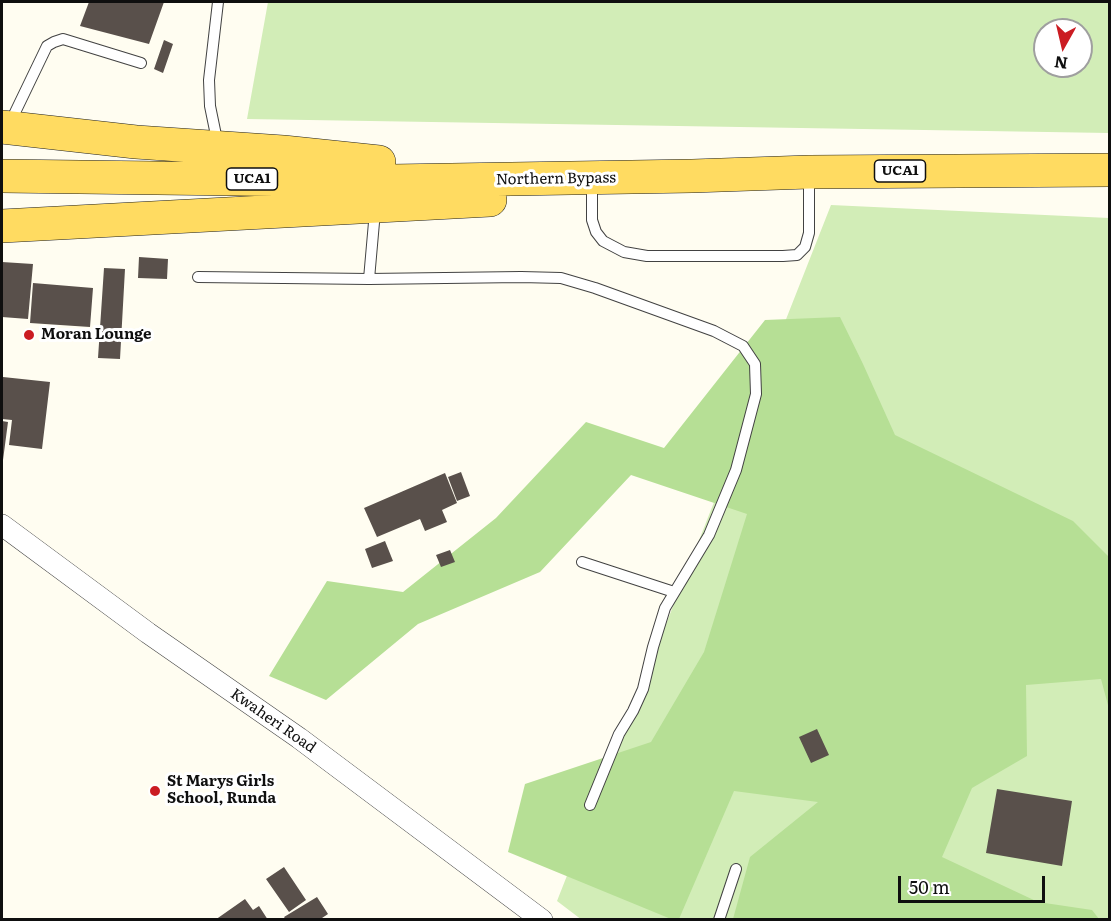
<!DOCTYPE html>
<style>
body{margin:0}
#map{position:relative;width:1111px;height:921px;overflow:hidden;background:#fffdf1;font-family:Literata,serif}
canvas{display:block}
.frame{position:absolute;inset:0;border:3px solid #0f0f0f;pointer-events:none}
.north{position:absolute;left:1033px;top:18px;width:60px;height:60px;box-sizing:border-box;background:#fff;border:2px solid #9f9f9f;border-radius:50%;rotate:188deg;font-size:16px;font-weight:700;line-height:24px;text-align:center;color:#0f0f0f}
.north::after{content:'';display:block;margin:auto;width:21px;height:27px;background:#cb1c22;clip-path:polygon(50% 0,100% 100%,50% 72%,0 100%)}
.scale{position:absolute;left:898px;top:876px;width:147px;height:27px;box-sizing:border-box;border:3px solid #0f0f0f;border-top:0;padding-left:8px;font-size:18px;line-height:21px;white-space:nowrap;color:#0f0f0f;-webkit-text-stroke:4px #fff;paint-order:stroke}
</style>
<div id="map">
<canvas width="1111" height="921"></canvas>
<div class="frame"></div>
<div class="north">N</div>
<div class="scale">50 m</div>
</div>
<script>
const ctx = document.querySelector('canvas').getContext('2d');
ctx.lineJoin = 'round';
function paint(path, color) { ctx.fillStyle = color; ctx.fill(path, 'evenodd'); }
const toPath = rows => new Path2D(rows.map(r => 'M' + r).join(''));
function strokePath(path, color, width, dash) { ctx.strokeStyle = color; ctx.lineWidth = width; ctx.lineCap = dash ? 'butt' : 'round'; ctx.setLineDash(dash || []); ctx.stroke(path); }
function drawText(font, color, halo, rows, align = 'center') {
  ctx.font = font + ' Literata,serif'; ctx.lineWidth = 6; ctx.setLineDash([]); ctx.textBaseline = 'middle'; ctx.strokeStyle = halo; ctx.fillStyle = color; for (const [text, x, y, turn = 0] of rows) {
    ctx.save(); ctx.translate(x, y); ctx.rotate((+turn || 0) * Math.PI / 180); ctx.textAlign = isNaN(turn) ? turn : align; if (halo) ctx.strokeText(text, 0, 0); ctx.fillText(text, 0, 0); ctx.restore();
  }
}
paint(toPath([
 [268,2,1109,2,1109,133,247,119],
 [1045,30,1081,30,1081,66,1045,66],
 [831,205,1109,218,1109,919,582,920,557,901]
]), '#d2edb7');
paint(toPath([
 [840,317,863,364,895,435,1073,521,1109,557,1109,709,1101,679,1026,685,1027,756,972,788,942,857,1038,902,1092,910,1099,919,733,919,750,857,818,802,734,791,679,919,671,919,508,852,525,784,651,742,704,652,747,514,631,475,540,572,418,624,326,700,269,676,327,581,403,592,496,518,586,422,664,448,765,320]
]), '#b6df95');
paint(toPath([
 [89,2,164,2,149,44,80,26],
 [164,40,173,44,163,73,154,69],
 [139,257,168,259,167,279,138,278],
 [2,262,33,264,28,319,2,317],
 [104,268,125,269,120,359,98,358],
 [33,283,93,288,90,327,30,323],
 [3,377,50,382,42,449,9,445,12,420,2,419,2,392],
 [2,421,8,422,3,460,2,460],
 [461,472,470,496,457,501,448,477],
 [445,473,457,503,442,510,447,522,425,531,420,519,377,537,364,508],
 [385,541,393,561,372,568,365,549],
 [450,550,455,562,441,567,436,555],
 [817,729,829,755,811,763,799,737],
 [997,789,1072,801,1062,866,986,853],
 [284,867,306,900,289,912,266,879],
 [317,897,328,914,319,920,286,920,284,917],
 [245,899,253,910,259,906,268,920,215,920]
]), '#59504b');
const lane = toPath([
 [218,2,209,80,210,106,218,145],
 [9,125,47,46,54,42,63,39,141,63],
 [592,192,592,220,596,232,603,241,624,252,647,256,783,256,797,255,805,247,809,233,809,176],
 [198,277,369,279,521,277,561,278,595,288,714,331,743,346,755,364,756,394,736,470,709,535,665,608,653,647,643,689,633,711,619,734,590,805],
 [369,279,375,211],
 [582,562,674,592],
 [719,920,736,869]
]);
const street = toPath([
 [2,525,148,633,299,738,542,920]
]);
const primary = toPath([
 [2,127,136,142,283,152,379,162],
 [2,176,391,181,692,176,809,172,1110,170],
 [2,226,490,200]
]);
strokePath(lane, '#424242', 12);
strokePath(street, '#424242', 22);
strokePath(primary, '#202020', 34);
strokePath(lane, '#fff', 10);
strokePath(street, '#fff', 21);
strokePath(primary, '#ffdb61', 33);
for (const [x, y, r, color] of [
 [29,335,6,"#cb1c22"],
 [155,791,6,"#cb1c22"]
]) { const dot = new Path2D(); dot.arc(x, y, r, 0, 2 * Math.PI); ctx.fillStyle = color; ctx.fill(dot); strokePath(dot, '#fff', 2); }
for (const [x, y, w] of [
 [900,171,51],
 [252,179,51]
]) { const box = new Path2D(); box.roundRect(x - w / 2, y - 11, w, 22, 4.5); ctx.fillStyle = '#fff'; ctx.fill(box); strokePath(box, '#0f0f0f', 1.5); }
drawText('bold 14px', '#0f0f0f', null, [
 ["UCA1",900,171],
 ["UCA1",252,179]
]);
drawText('15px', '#0f0f0f', '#fff', [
 ["Northern Bypass",556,179,-1],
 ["Kwaheri Road",273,721,35]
]);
drawText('bold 15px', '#0f0f0f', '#fff', [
 ["Moran Lounge",41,335],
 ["St Marys Girls",167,782],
 ["School, Runda",167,799]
], 'left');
</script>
